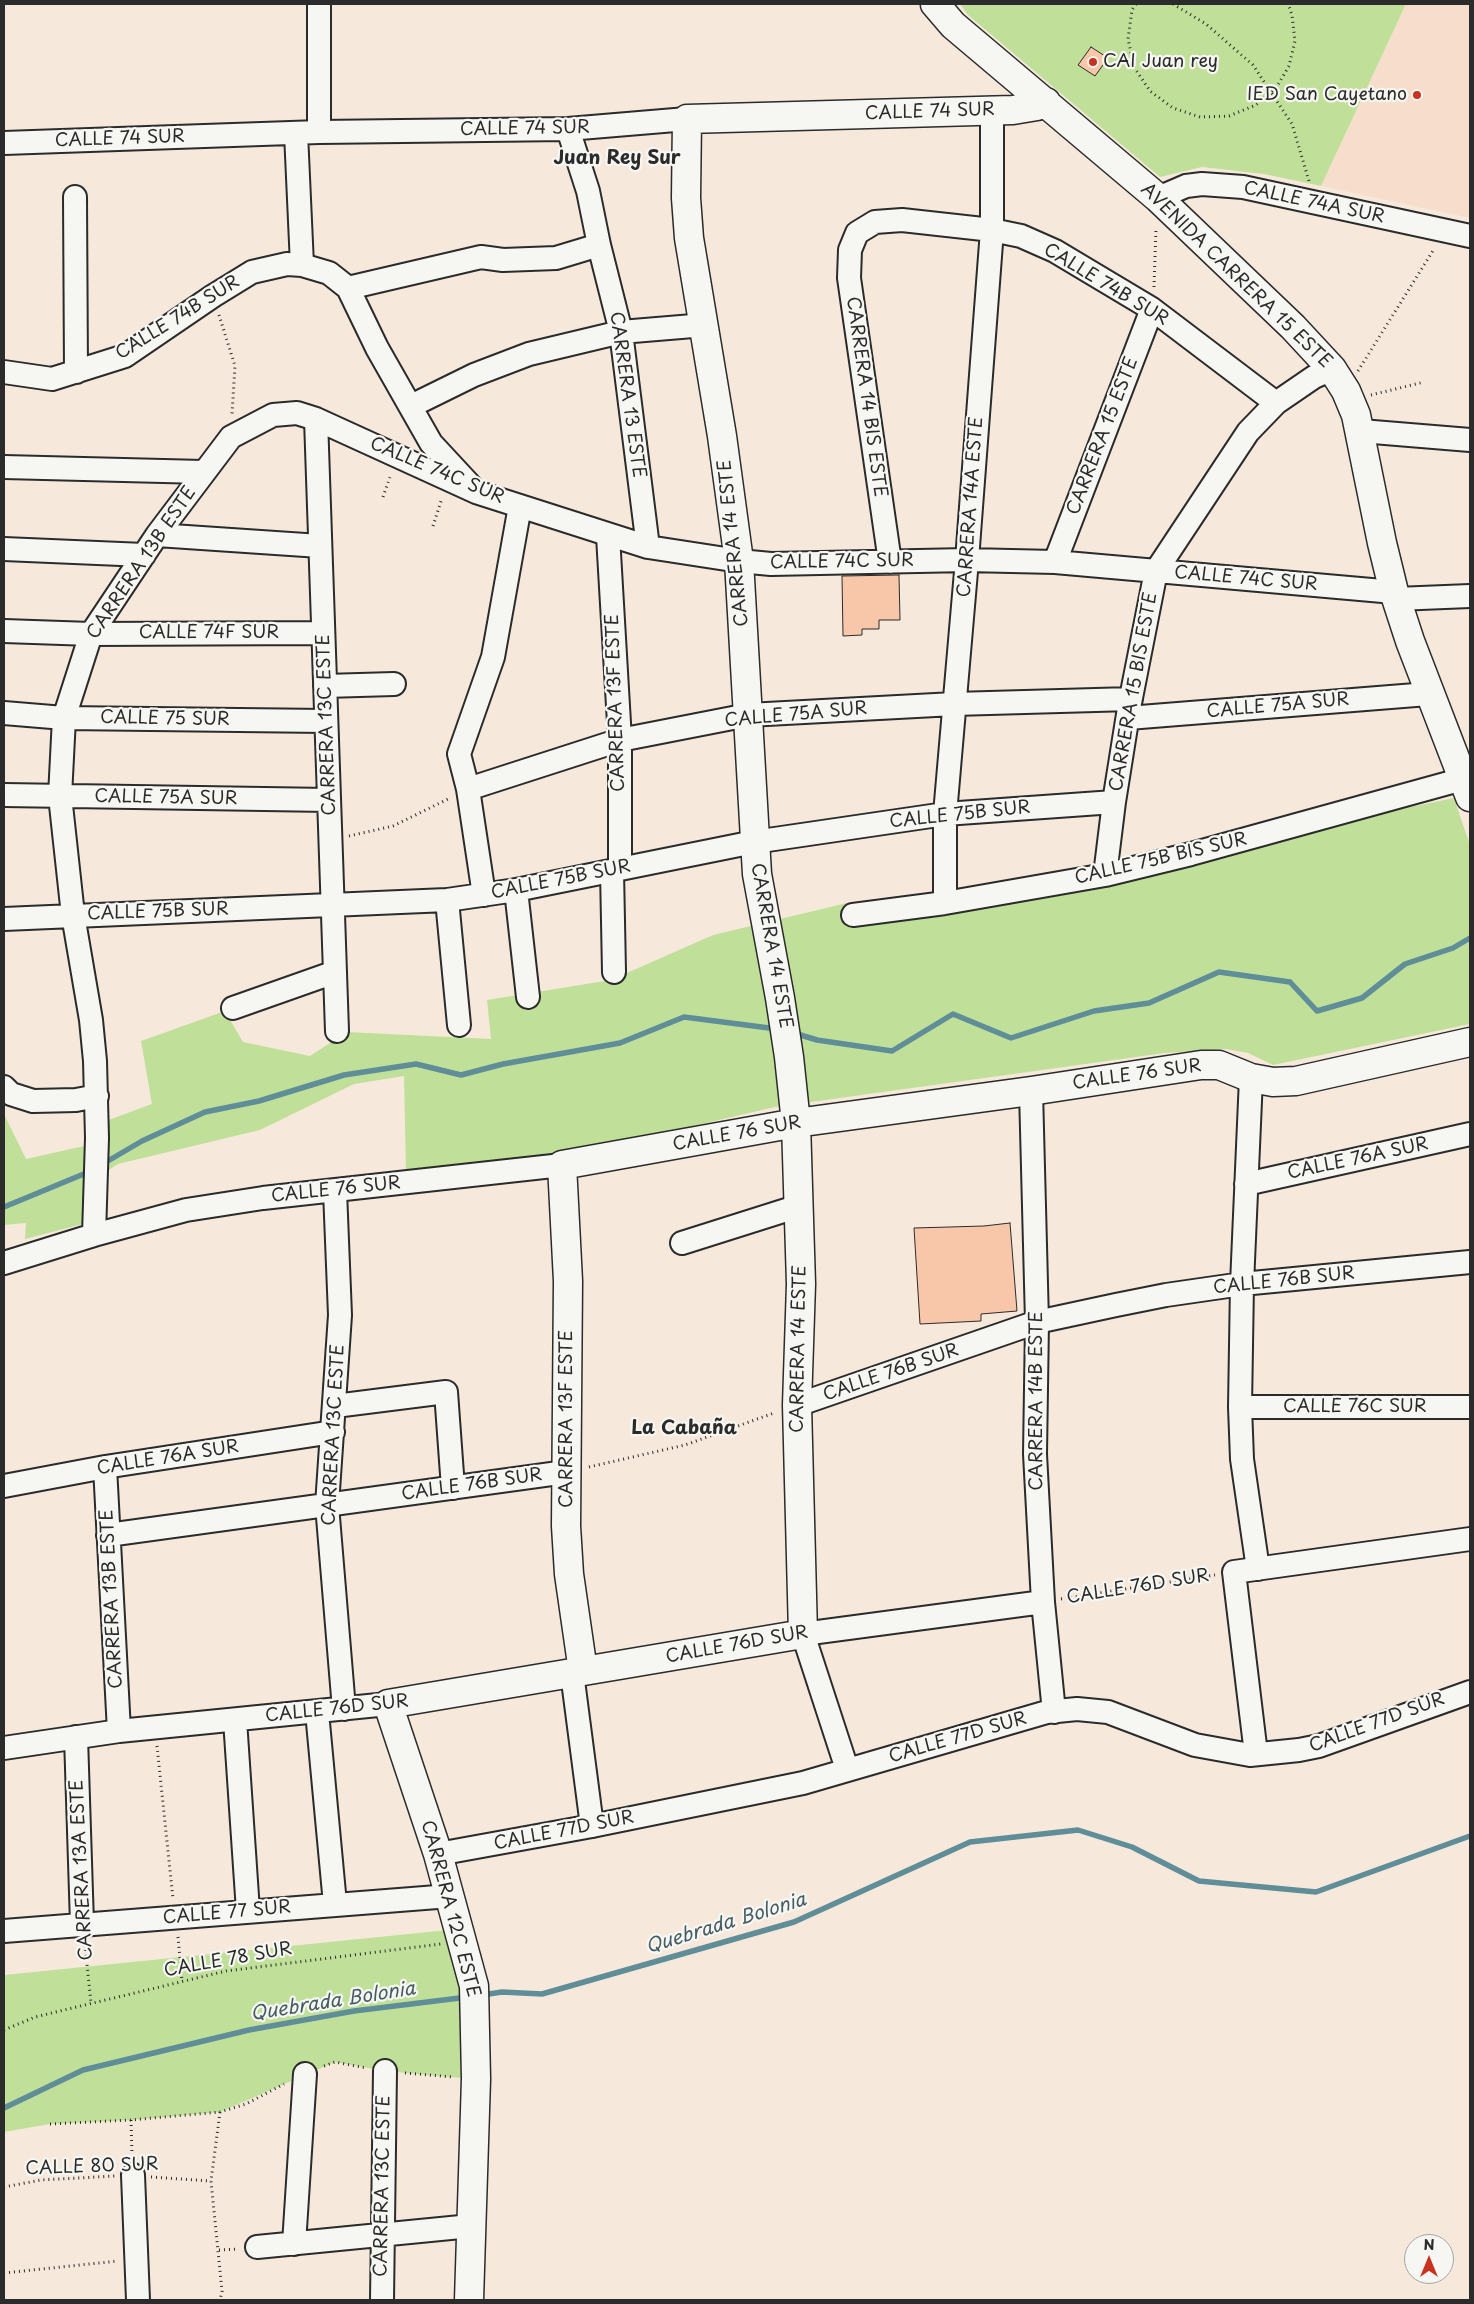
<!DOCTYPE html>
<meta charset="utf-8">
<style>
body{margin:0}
#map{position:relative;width:1474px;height:2304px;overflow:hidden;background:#f7e8dc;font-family:"Playpen Sans",sans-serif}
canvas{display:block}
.frame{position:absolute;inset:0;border:5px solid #2b2b2b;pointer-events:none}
.north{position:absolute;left:1404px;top:2234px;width:50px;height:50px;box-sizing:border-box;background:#f6f6f2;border:1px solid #a5a5a2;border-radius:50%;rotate:0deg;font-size:14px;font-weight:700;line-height:20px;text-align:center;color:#2b2b2b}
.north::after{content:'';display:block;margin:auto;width:18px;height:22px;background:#c8321e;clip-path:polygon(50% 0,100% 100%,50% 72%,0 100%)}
</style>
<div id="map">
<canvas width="1474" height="2304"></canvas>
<div class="frame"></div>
<div class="north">N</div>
</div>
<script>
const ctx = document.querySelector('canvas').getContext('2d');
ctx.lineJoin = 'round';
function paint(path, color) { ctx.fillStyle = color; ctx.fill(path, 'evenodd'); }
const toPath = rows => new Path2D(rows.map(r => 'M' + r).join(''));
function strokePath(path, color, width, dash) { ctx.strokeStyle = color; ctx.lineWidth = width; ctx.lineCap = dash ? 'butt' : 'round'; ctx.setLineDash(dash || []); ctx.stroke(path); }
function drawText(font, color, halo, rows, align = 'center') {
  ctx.font = font + ' "Playpen Sans",sans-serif'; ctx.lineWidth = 4.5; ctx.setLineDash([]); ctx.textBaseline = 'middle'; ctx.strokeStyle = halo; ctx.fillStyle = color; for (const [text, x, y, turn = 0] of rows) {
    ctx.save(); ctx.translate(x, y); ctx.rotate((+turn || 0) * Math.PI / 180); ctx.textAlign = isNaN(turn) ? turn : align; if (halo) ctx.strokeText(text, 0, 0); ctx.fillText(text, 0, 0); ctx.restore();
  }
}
paint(toPath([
 [1406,4,1470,4,1470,218,1321,186]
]), '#f7decc');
paint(toPath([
 [960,4,1406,4,1321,186,1264,174,1202,167,1160,177,968,15],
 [1454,798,1470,845,1470,1024,1273,1065,1248,1053,1226,1049,1165,1053,775,1107,577,1153,406,1172,404,1076,354,1084,260,1130,118,1164,83,1187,83,1224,25,1239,26,1223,4,1225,4,1114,26,1159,84,1146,84,1129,152,1104,141,1041,225,1011,243,1042,310,1056,347,1032,491,1039,487,1000,611,980,713,935,847,903,849,923],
 [448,1930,468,2013,462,2078,385,2071,335,2062,220,2112,131,2120,50,2124,4,2132,4,1975]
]), '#c0e099');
strokePath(toPath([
 [794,1033,817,1040,892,1051,953,1014,1011,1038,1094,1011,1149,1003,1219,972,1290,982,1317,1011,1362,998,1405,964,1453,948,1470,938],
 [101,1165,142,1141,205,1112,259,1101,344,1075,416,1064,461,1075,503,1064,620,1043,684,1017,777,1029],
 [4,1207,91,1171],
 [482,1995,502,1992,542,1994,794,1922,970,1842,1078,1830,1132,1847,1199,1881,1316,1892,1470,1836],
 [4,2108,83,2070,249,2030,354,2011,468,1997]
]), '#5f8d98', 5.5);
const building = toPath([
 [1091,47,1108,58,1095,76,1078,65,1091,47],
 [899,575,900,620,879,620,879,629,862,629,862,635,843,636,842,576,899,575],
 [1010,1223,1017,1311,981,1314,981,1321,920,1324,914,1228,984,1226,1010,1223]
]);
paint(building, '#f8c6a8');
strokePath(building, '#2b2b2b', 1);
const street = toPath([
 [319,4,319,132],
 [568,129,588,191,599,245,621,332,648,547],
 [296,133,302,265],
 [4,143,319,132,568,129,687,119],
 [75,197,76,372],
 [1158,198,1186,186,1202,184,1243,187,1470,236],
 [348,288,481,257,503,260,556,258,599,245],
 [4,372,52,379,125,356,213,296,252,272,287,264,302,265,329,273,348,288,377,348,431,443,470,485],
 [411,406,474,375,529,354,621,332,705,325],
 [316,419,337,1031],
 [1361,431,1470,440],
 [4,467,203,472],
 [157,535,320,546],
 [608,536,620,740,620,869],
 [4,549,144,555],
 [890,562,849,278,850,250,857,233,875,222,902,220,992,230,1021,236,1055,251,1152,309,1276,403],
 [1055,562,1152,309],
 [1396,599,1470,596],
 [4,631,91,634,323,633],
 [325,686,394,684],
 [4,713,64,718,326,721],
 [1128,718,1428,694],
 [468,789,620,740,748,715,954,704,1131,699],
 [4,795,329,800],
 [612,871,614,972],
 [1105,875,1114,802,1129,708,1156,571,1248,432,1276,403,1314,377,1332,369],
 [516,890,528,997],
 [484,895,468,789,459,754,493,657,520,506],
 [447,900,459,1025],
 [945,903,945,814,967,560,992,230,992,110],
 [853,915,945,903,1105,875,1191,854,1463,779],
 [4,919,447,900,516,890,754,842,945,814,1114,802],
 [233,1008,335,972],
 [1251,1078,1242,1284,1240,1407,1242,1459,1258,1569],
 [4,1087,11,1094,33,1101,76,1100,97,1096],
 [1031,1091,1037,1322,1035,1454,1043,1602,1054,1712],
 [1246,1184,1470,1134],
 [335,1191,340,1315,327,1505,344,1709],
 [94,1235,97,1138,95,1061,91,1020,73,915,60,796,64,718,91,634,157,535,231,437,273,415,297,413,316,419,476,492,648,547,739,561,771,564,967,560,1055,562,1394,592],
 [682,1243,799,1206],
 [4,1263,94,1235,186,1210,263,1198,562,1165],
 [797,1405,1037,1322,1116,1305,1166,1295,1242,1284,1470,1262],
 [335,1406,446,1392,453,1488],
 [1240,1407,1470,1407],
 [105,1467,119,1731],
 [4,1486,105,1467,333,1432],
 [108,1535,566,1472],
 [572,1673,592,1826],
 [317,1712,335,1904],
 [235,1720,248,1911],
 [76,1737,82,1924],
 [4,1748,119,1731,388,1704],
 [1256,1754,1234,1572,1470,1539],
 [847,1769,803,1634,1043,1602],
 [438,1854,592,1826,803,1783,1047,1712,1077,1709,1108,1712,1195,1745,1250,1755,1299,1750,1319,1746,1470,1692],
 [4,1931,450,1896],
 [133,2175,138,2300],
 [294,2244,305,2074],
 [257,2247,471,2226],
 [382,2300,385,2071]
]);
const secondary = toPath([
 [935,4,953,25,1158,198,1293,327,1332,369,1346,391,1356,415,1382,543,1394,592,1410,641,1470,797],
 [583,1671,569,1574,566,1526,568,1281,562,1165,796,1123,1031,1091,1201,1065,1219,1065,1251,1078,1273,1082,1296,1081,1470,1042],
 [469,2300,476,2079,474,1986,438,1854,388,1704,803,1634,797,1405,801,1284,796,1123,789,1057,780,998,757,874,739,561,722,436,689,238,686,198,687,119,1013,110,1037,106,1046,102]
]);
strokePath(street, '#2b2b2b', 26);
strokePath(secondary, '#2b2b2b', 31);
strokePath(toPath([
 [1136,4,1132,10,1128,39,1134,67,1150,91,1173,108,1200,117,1229,116,1256,105,1276,88,1289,66,1295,41,1292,15,1288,4],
 [1173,4,1206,24,1253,65,1292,124,1309,181],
 [1154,287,1156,228],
 [219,315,235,366,232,414],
 [1358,371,1434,249],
 [1371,395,1424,382],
 [383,497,391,474],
 [433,526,442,498],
 [349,836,393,826,450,798],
 [589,1467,685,1445,774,1413],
 [1061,1599,1215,1575],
 [157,1746,173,1899],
 [178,1937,182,1981],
 [85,1945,91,2003],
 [4,2030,35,2017,226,1971,441,1944],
 [324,2066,335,2062,366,2068],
 [405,2073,453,2077],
 [220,2112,211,2181,222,2291,220,2300],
 [131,2120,132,2155],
 [50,2124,131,2120,220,2112,246,2104,284,2084],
 [151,2177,211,2181],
 [4,2187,41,2180,115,2176],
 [219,2250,239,2249],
 [4,2273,118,2261]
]), '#2b2b2b', 3, [1, 4]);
strokePath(street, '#f6f6f2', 22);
strokePath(secondary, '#f6f6f2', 28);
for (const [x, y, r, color] of [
 [1093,62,5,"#c8321e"],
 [1417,95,5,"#c8321e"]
]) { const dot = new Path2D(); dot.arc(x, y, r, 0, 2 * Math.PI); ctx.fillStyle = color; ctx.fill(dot); strokePath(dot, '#f6f6f2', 2); }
drawText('18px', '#2b2b2b', '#f6f6f2', [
 ["CAI Juan rey",1103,62],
 ["IED San Cayetano",1407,95,"right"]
], 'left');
drawText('18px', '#2b2b2b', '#f6f6f2', [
 ["CALLE 74 SUR",930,112,-2],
 ["CALLE 74 SUR",525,129,-1],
 ["CALLE 74 SUR",120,139,-2],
 ["CALLE 74A SUR",1314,203,12],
 ["AVENIDA CARRERA 15 ESTE",1236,276,44],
 ["CALLE 74B SUR",1106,285,31],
 ["CALLE 74B SUR",178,318,-32],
 ["CARRERA 13 ESTE",627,395,82],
 ["CARRERA 14 BIS ESTE",866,397,82],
 ["CARRERA 15 ESTE",1103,436,-69],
 ["CALLE 74C SUR",437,471,23],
 ["CARRERA 14A ESTE",971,507,-86],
 ["CARRERA 14 ESTE",734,543,-96],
 ["CALLE 74C SUR",842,562,-1],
 ["CARRERA 13B ESTE",142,563,-56],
 ["CALLE 74C SUR",1246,579,5],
 ["CALLE 74F SUR",209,633],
 ["CARRERA 15 BIS ESTE",1134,692,-80],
 ["CARRERA 13F ESTE",616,703,-92],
 ["CALLE 75A SUR",1278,706,-5],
 ["CALLE 75A SUR",796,715,-5],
 ["CALLE 75 SUR",165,719,1],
 ["CARRERA 13C ESTE",327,725,-92],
 ["CALLE 75A SUR",166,798,1],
 ["CALLE 75B SUR",960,815,-6],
 ["CALLE 75B BIS SUR",1161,859,-13],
 ["CALLE 75B SUR",561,880,-11],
 ["CALLE 75B SUR",158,912,-2],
 ["CARRERA 14 ESTE",771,946,80],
 ["CALLE 76 SUR",1137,1075,-8],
 ["CALLE 76 SUR",737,1134,-10],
 ["CALLE 76A SUR",1358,1159,-12],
 ["CALLE 76 SUR",336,1190,-6],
 ["CALLE 76B SUR",1284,1281,-6],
 ["CARRERA 14 ESTE",799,1349,-89],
 ["CALLE 76B SUR",891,1373,-19],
 ["CARRERA 14B ESTE",1037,1401,-90],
 ["CALLE 76C SUR",1355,1407],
 ["CARRERA 13F ESTE",567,1419,-90],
 ["CARRERA 13C ESTE",334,1435,-87],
 ["CALLE 76A SUR",168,1458,-9],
 ["CALLE 76B SUR",472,1485,-8],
 ["CALLE 76D SUR",1138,1587,-9],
 ["CARRERA 13B ESTE",112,1599,-93],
 ["CALLE 76D SUR",737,1645,-10],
 ["CALLE 76D SUR",337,1709,-6],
 ["CALLE 77D SUR",1377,1723,-20],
 ["CALLE 77D SUR",958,1738,-16],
 ["CALLE 77D SUR",564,1831,-11],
 ["CARRERA 13A ESTE",82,1870,-93],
 ["CARRERA 12C ESTE",450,1909,75],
 ["CALLE 77 SUR",227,1913,-5],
 ["CALLE 78 SUR",228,1960,-10],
 ["CALLE 80 SUR",92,2167,-2],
 ["CARRERA 13C ESTE",383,2186,-89]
]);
drawText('bold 19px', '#2b2b2b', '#f6f6f2', [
 ["Juan Rey Sur",617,159],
 ["La Cabaña",684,1429]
]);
drawText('italic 19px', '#455c62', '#f6f6f2', [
 ["Quebrada Bolonia",726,1924,-17],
 ["Quebrada Bolonia",333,2002,-9]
]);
</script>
